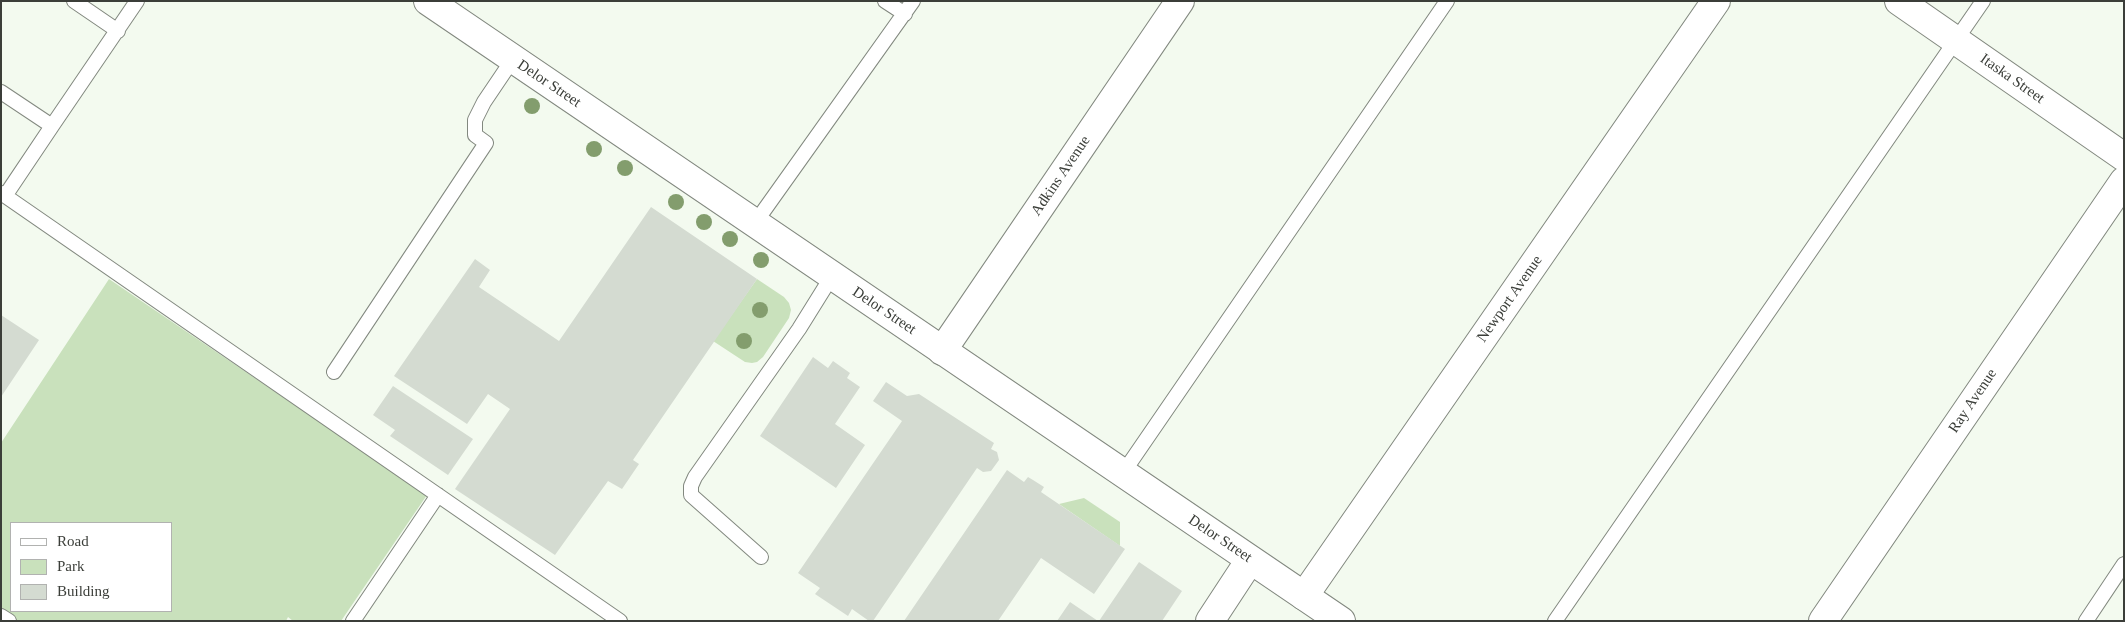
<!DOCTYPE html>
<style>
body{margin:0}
#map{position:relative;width:2125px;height:622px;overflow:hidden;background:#f3faef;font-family:Georgia,serif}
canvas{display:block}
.frame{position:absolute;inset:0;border:2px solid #3b3e39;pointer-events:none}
.legend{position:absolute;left:10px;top:522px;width:162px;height:90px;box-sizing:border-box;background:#fff;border:1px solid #b1b2b0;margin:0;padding:6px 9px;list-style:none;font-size:15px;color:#3b3e39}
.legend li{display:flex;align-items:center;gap:10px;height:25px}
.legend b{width:25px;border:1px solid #b1b2b0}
</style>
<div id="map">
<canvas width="2125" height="622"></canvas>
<div class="frame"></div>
<ul class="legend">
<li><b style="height:6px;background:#fff"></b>Road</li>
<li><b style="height:14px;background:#c9e1bc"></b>Park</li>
<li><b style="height:14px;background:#d4dbd1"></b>Building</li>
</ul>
</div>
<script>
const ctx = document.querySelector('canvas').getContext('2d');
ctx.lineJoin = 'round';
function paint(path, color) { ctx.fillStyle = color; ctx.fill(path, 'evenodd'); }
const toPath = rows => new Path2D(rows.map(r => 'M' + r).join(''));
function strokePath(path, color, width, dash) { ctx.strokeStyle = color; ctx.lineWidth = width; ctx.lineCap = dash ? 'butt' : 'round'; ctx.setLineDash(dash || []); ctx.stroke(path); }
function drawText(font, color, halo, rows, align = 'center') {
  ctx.font = font + ' Georgia,serif'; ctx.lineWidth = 4.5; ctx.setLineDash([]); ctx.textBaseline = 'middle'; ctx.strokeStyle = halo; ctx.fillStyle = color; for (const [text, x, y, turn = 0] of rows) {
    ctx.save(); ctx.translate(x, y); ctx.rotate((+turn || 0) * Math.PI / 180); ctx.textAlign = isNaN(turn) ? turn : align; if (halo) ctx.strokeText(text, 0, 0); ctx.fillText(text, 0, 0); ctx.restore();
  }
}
paint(toPath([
 [109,279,427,495,341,621,293,621,288,617,286,621,1,621,1,443],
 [11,523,171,523,171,611,11,611],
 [757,279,784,297,789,303,791,310,789,318,763,357,757,362,752,363,745,362,713,341],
 [1084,498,1120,522,1120,546,1059,504]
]), '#c9e1bc');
paint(toPath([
 [651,207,757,279,633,460,639,464,622,489,608,481,555,555,455,489,510,409,488,394,467,424,394,376,475,259,490,270,479,287,559,341],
 [1,315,39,340,1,397],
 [813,357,828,368,833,361,850,373,847,378,860,387,835,424,865,445,836,488,760,436],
 [886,382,907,396,919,394,994,443,991,449,997,452,999,460,991,471,983,472,977,468,873,621,869,621,852,609,848,616,815,594,820,588,798,573,902,421,873,401],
 [393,386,473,439,448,475,390,436,395,430,373,415],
 [1007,470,1024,482,1028,477,1033,480,1044,487,1041,492,1125,549,1094,594,1041,558,998,621,904,621],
 [1139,562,1182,591,1162,621,1099,621],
 [1070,602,1098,621,1057,621]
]), '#d4dbd1');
const service = toPath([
 [74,1,118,31],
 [885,1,905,14],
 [1,92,52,126,137,1],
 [1,193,620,621],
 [5,196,52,126],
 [755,223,913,1],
 [334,372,486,143,475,135,475,120,484,102,513,59],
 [1123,473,1447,1],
 [761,557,691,495,691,486,695,477,799,329,832,276],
 [1,616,9,621],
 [353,621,438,495],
 [1555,621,1983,1],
 [2086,621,2124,564]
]);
const minor = toPath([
 [1899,1,2124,157],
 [942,351,1180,1],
 [1304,596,1716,1],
 [1210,621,1250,560],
 [1823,621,2124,181]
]);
const tertiary = toPath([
 [428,1,1341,621]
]);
strokePath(service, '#82887f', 16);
strokePath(minor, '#82887f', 30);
strokePath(tertiary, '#82887f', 30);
strokePath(service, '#fff', 14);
strokePath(minor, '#fff', 28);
strokePath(tertiary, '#fff', 28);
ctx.fillStyle = '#839d6d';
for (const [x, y] of [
 [532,106],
 [594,149],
 [625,168],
 [676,202],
 [704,222],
 [730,239],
 [761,260],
 [760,310],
 [744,341]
]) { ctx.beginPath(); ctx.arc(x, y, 8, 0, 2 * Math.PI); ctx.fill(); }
drawText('15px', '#3b3e39', '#fff', [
 ["Itaska Street",2012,79,35],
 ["Delor Street",549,84,34],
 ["Adkins Avenue",1061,176,-56],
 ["Newport Avenue",1510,299,-55],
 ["Delor Street",884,311,34],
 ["Ray Avenue",1973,401,-56],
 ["Delor Street",1220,539,34]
]);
</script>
